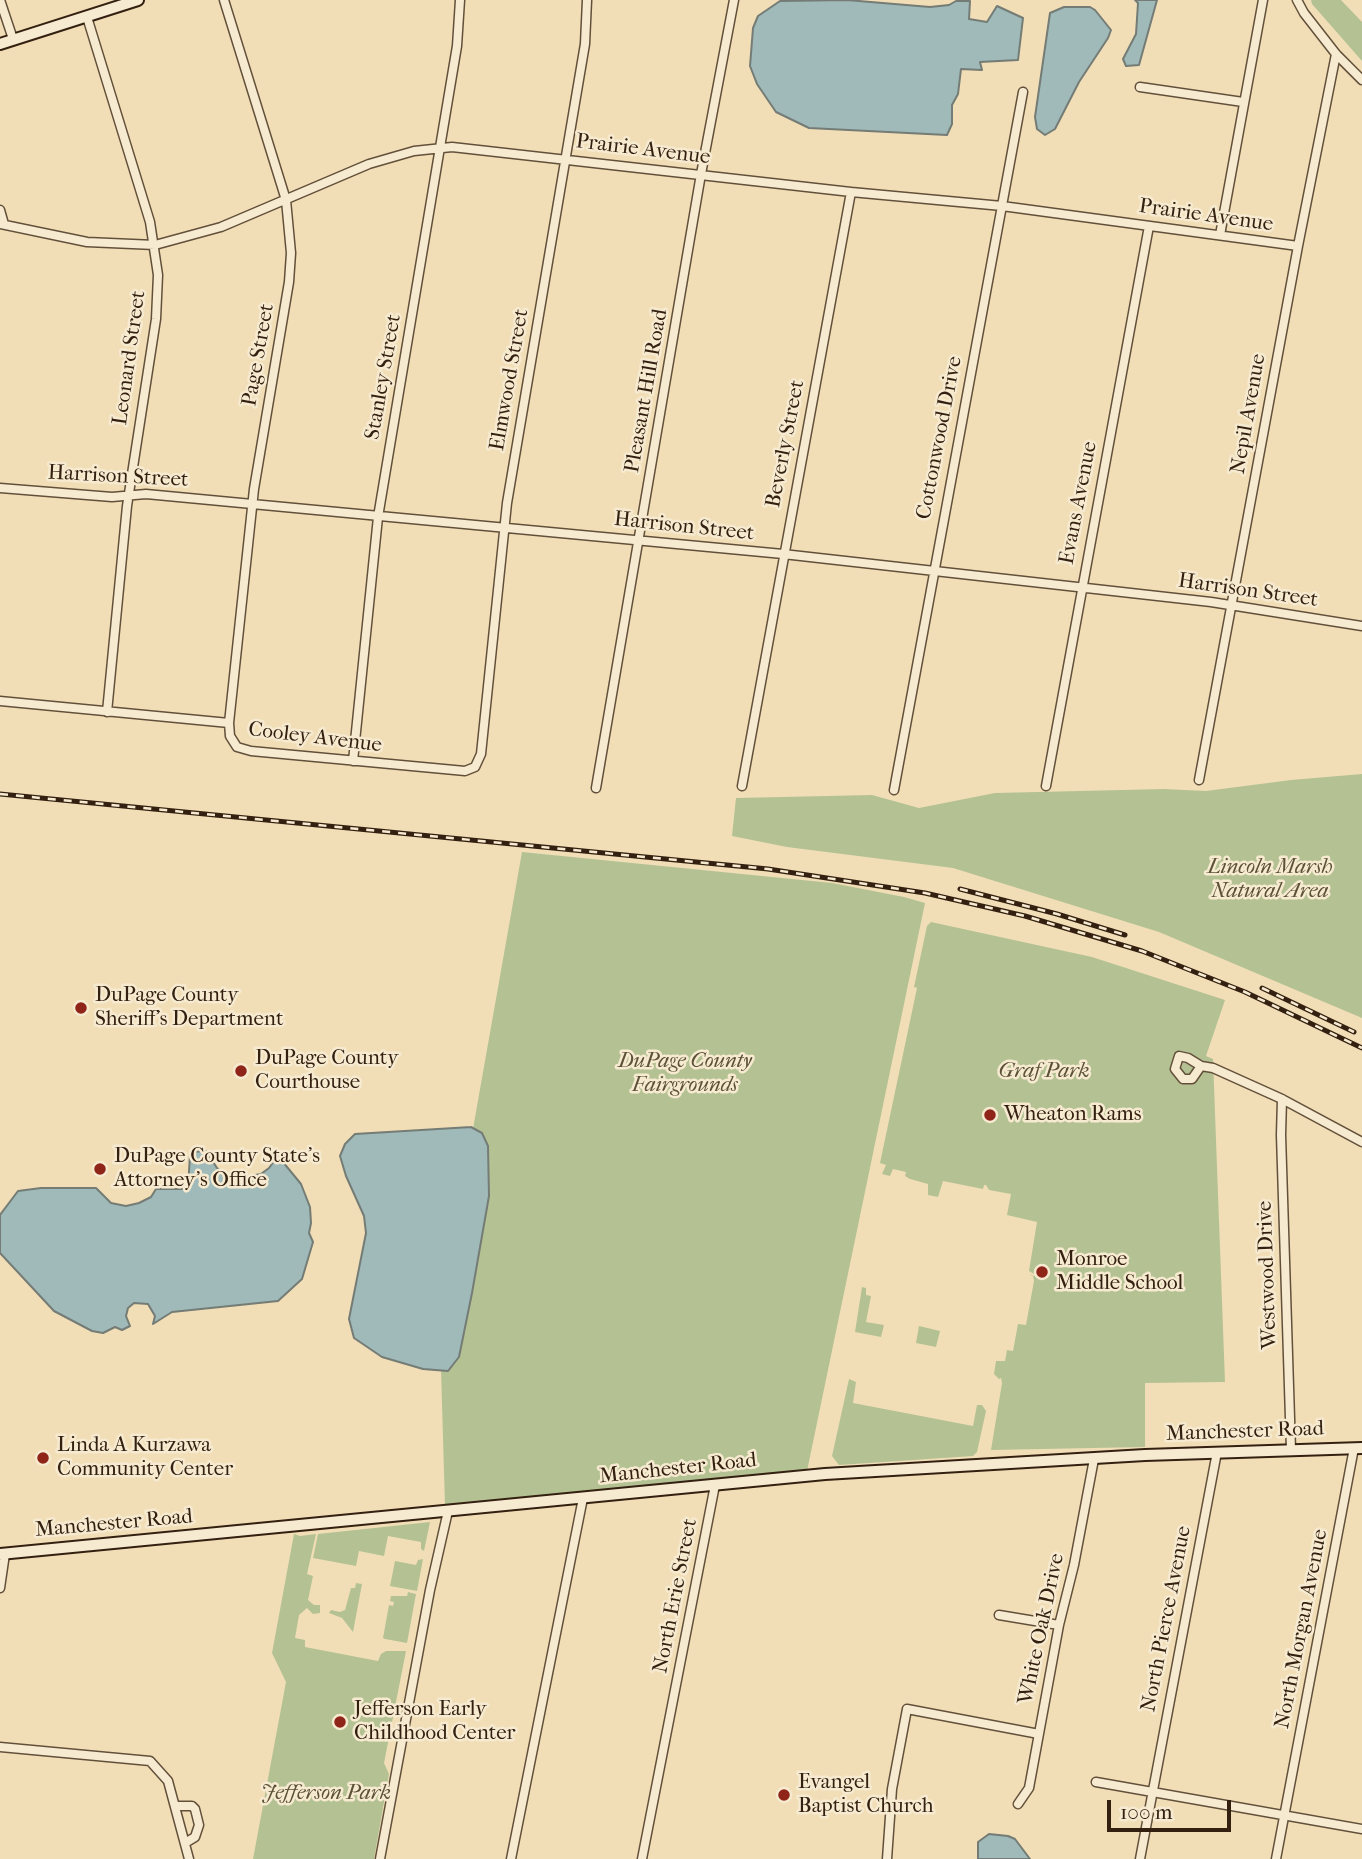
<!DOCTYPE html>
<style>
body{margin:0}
#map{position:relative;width:1362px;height:1859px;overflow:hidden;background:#f1deb7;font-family:"IM FELL French Canon",serif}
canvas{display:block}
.scale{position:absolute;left:1107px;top:1800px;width:124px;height:32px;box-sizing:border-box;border:4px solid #342010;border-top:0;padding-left:9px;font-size:21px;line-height:24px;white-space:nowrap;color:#342010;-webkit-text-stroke:5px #f6ead0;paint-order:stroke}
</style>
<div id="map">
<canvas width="1362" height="1859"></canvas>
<div class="scale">100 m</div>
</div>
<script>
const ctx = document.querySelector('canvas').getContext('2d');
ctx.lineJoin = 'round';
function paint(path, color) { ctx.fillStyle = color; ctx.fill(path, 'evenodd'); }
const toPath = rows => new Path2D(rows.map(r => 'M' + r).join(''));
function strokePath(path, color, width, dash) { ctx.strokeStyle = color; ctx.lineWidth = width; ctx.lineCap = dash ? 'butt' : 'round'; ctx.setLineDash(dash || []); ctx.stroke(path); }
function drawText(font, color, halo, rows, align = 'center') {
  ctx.font = font + ' "IM FELL French Canon",serif'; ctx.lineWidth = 5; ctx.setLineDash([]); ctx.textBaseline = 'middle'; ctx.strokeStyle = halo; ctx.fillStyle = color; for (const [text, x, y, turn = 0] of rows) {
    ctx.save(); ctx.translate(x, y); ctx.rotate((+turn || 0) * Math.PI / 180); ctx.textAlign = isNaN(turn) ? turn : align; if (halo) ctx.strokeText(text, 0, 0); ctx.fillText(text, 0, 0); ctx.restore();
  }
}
paint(toPath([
 [1311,0,1341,0,1362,22,1362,61,1312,4],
 [1362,774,1362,1018,1159,932,953,868,787,847,732,836,736,798,872,795,919,808,995,793,1164,789,1206,791,1291,780],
 [522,852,832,883,904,897,925,903,807,1471,445,1506,441,1370,471,1140],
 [931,922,1092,957,1225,1000,1206,1056,1213,1059,1225,1382,1145,1383,1145,1447,991,1450,1002,1383,1001,1378,999,1379,994,1374,996,1361,1005,1361,1007,1350,1013,1351,1018,1324,1026,1325,1034,1281,1033,1276,1028,1274,1041,1278,1029,1271,1037,1222,1007,1215,1011,1194,989,1190,986,1185,984,1185,983,1189,943,1181,938,1197,928,1195,928,1184,910,1179,905,1176,906,1172,893,1169,890,1176,882,1174,886,1165,880,1163,917,988,914,987,927,926],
 [862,1287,866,1288,866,1295,871,1296,866,1322,884,1325,881,1337,855,1332],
 [919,1326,940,1331,936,1347,916,1343],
 [849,1379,856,1382,853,1403,973,1426,977,1405,982,1405,986,1411,977,1452,973,1456,839,1465,832,1456],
 [430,1522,424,1551,421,1549,421,1542,388,1536,384,1556,359,1551,356,1566,313,1558,318,1534],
 [294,1534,300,1536,316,1534,307,1574,313,1576,308,1600,314,1605,320,1605,320,1613,313,1614,307,1608,299,1615,295,1638,305,1640,305,1647,378,1661,381,1654,386,1651,406,1651,384,1763,389,1774,374,1859,253,1859,286,1682,272,1653],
 [423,1559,417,1591,390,1586,395,1561,416,1565,418,1560],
 [356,1583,362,1584,353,1632,342,1618,329,1613,331,1610,340,1612,345,1610,351,1588,355,1588],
 [408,1592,416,1594,407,1643,385,1639,383,1638,389,1605,393,1606,394,1602,390,1601,391,1596,407,1596]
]), '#b4c293');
const water = toPath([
 [847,0,930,7,949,5,956,1,970,1,969,19,987,22,997,6,1023,18,1018,60,980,62,982,70,961,69,958,94,952,105,952,124,947,135,809,128,776,112,757,84,750,66,753,28,758,16,780,1,847,0],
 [1135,0,1157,0,1139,65,1126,66,1123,59,1136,34,1138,3,1135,0],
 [1064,7,1090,7,1095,10,1111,30,1108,38,1079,82,1055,129,1045,135,1037,129,1035,117,1050,13,1064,7],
 [471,1127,482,1133,488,1146,489,1196,472,1293,459,1357,448,1371,423,1369,382,1357,354,1338,349,1319,366,1233,364,1216,346,1176,340,1156,345,1144,355,1134,471,1127],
 [206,1151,217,1168,225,1174,239,1178,261,1174,269,1168,278,1156,301,1184,310,1207,311,1223,309,1233,313,1242,302,1279,278,1301,172,1312,153,1324,155,1316,148,1304,134,1303,128,1308,126,1316,130,1326,122,1330,115,1327,103,1333,92,1331,54,1311,0,1253,0,1215,18,1191,41,1188,96,1188,111,1203,126,1206,139,1203,151,1197,156,1189,188,1189,190,1154,191,1152,206,1151],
 [989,1834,1008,1836,1015,1839,1030,1859,978,1859,978,1842,989,1834]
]);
paint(water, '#9fbab9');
strokePath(water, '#747c75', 2);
const street = toPath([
 [0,0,13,39],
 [224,0,286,200,291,253,289,282,254,489,229,723,230,736,237,747,251,751,465,771,475,767,481,754,507,503,585,44,587,0],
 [1297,0,1304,13,1336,54,1362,80],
 [87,17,150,222,158,275,156,319,127,506,107,712],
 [1140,87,1243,102],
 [0,210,4,224],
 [0,224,87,242,155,245,221,227,369,164,414,151,452,147,851,192,1002,206,1298,246],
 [1220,235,1263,0],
 [0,488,112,497,146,494,783,554,1211,602,1362,626],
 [0,701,229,723],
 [353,761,378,517,457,46,460,0],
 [1199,780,1298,246,1336,54],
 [742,786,851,192],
 [1046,786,1149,226],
 [596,788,701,174,734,0],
 [894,790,1023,92],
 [1201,1066,1188,1058,1179,1056,1175,1069,1183,1079,1192,1079,1201,1066,1213,1068,1282,1099,1362,1142],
 [1282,1099,1281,1135,1291,1450],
 [0,1588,5,1554],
 [999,1615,1059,1625],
 [0,1747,150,1761,168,1781,189,1859],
 [1096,1782,1362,1829],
 [1018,1804,1029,1788,1059,1625,1074,1565,1094,1459],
 [175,1806,192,1806,195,1809,199,1825,195,1837,185,1843],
 [380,1859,430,1590,448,1511],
 [511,1859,583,1498],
 [642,1859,715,1485],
 [887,1859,892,1789,907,1709,1039,1734],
 [1140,1859,1217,1452],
 [1276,1859,1354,1448]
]);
const secondary = toPath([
 [0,44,138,0],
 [0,1554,825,1474,1145,1455,1362,1448]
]);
strokePath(street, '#63503a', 11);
strokePath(secondary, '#342010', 14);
strokePath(street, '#f6ead0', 8);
strokePath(secondary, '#f6ead0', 10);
const rail = toPath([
 [0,794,768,869,925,893,1025,916,1142,951,1245,992,1362,1048],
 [960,889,1057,914,1125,935],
 [1262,988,1354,1032]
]);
strokePath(rail, '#342010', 5);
strokePath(rail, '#f6ead0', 2.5, [8]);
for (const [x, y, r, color] of [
 [81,1008,7,"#8f2418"],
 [241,1071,7,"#8f2418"],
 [990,1115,7,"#8f2418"],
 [100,1169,7,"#8f2418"],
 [1042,1272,7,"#8f2418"],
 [43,1458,7,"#8f2418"],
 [340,1722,7,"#8f2418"],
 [784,1795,7,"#8f2418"]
]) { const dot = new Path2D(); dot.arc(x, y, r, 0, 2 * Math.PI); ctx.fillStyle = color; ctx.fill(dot); strokePath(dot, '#f6ead0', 2.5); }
drawText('21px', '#342010', '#f6ead0', [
 ["Prairie Avenue",643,150,7],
 ["Prairie Avenue",1206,216,8],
 ["Page Street",259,355,-80],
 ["Leonard Street",130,358,-82],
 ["Stanley Street",384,377,-80],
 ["Elmwood Street",510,380,-80],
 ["Pleasant Hill Road",647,391,-80],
 ["Nepil Avenue",1249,414,-80],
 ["Cottonwood Drive",940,438,-79],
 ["Beverly Street",786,444,-79],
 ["Harrison Street",118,477,3],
 ["Evans Avenue",1079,503,-79],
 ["Harrison Street",684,527,6],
 ["Harrison Street",1248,591,8],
 ["Cooley Avenue",315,738,7],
 ["Westwood Drive",1268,1275,-92],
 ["Manchester Road",1245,1432,-2],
 ["Manchester Road",678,1469,-6],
 ["Manchester Road",114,1524,-5],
 ["North Erie Street",676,1596,-79],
 ["North Pierce Avenue",1167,1619,-79],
 ["White Oak Drive",1042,1629,-78],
 ["North Morgan Avenue",1302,1629,-79]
]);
drawText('italic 21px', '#5a5137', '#f6ead0', [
 ["Lincoln Marsh",1270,868],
 ["Natural Area",1270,892],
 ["DuPage County",685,1062],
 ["Fairgrounds",685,1086],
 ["Graf Park",1044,1072],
 ["Jefferson Park",326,1794]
]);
drawText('21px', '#342010', '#f6ead0', [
 ["DuPage County",95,996],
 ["Sheriff's Department",95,1020],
 ["DuPage County",255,1059],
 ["Courthouse",255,1083],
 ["Wheaton Rams",1004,1115],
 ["DuPage County State's",114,1157],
 ["Attorney's Office",114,1181],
 ["Monroe",1056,1260],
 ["Middle School",1056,1284],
 ["Linda A Kurzawa",57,1446],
 ["Community Center",57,1470],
 ["Jefferson Early",354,1710],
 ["Childhood Center",354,1734],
 ["Evangel",798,1783],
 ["Baptist Church",798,1807]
], 'left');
</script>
